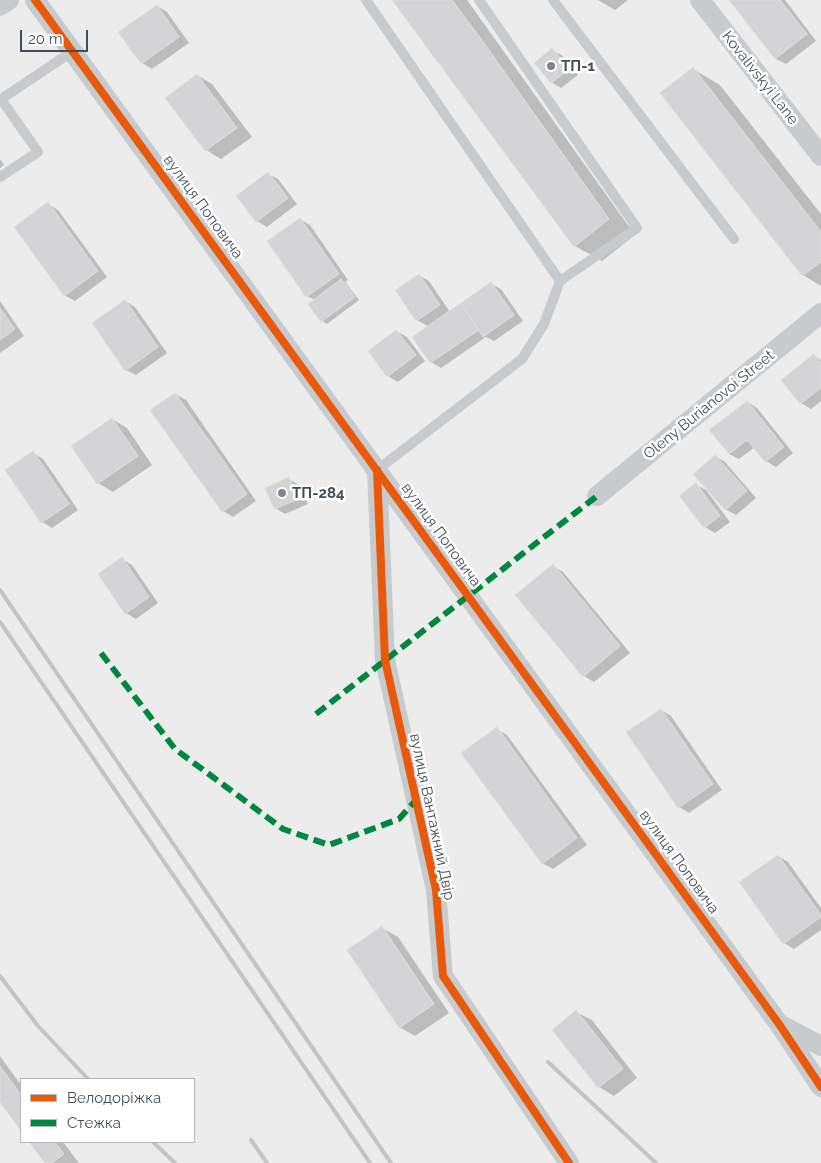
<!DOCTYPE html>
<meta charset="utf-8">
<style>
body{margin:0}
#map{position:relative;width:821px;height:1163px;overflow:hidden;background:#edecec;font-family:Raleway,sans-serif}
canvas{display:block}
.legend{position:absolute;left:20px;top:1078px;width:175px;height:65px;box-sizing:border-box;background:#fff;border:1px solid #b4b8bd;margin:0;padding:6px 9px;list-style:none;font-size:15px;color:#444e59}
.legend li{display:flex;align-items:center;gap:10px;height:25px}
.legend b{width:25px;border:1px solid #b4b8bd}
.scale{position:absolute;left:20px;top:30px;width:68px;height:22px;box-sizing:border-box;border:2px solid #444e59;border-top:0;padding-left:6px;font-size:15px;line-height:18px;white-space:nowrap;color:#444e59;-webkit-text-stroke:4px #fff;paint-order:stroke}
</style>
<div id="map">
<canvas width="821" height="1163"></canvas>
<ul class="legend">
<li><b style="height:6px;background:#e8590c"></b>Велодоріжка</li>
<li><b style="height:6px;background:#00873e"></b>Стежка</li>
</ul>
<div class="scale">20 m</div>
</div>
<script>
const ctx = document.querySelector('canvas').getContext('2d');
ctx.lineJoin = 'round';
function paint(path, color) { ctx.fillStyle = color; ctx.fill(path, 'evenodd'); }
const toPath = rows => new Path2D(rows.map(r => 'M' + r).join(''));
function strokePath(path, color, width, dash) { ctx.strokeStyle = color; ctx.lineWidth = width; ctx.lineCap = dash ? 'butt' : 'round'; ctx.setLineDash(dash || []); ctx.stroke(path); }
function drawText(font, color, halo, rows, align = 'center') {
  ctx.font = font + ' Raleway,sans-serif'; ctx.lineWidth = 5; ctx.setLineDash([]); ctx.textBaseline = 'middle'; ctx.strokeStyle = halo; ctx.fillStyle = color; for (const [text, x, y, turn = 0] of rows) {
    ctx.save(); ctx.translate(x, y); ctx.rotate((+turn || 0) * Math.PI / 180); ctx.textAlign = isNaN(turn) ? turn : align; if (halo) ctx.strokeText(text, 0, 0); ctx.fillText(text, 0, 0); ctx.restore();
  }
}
paint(toPath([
 [394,0,467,0,635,235,602,261,575,246],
 [598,0,628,0,615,10],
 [730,0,785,0,816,41,786,64,776,59],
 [157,6,167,12,189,43,152,69,142,63,120,32],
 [552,50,563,56,578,75,561,88,551,82],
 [693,69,720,85,821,214,821,286,803,275,662,93],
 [197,75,212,84,252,137,221,159,206,150,167,98],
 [0,159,4,165,0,168],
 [268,174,278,179,297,204,267,227,257,221],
 [48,204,58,210,107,277,75,301,64,295],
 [300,219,310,225,348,280,345,282,359,300,327,324,322,321,315,300,307,296],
 [419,275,429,281,450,312,491,284,501,289,523,321,494,341,486,337,441,368,431,362,429,327,417,320],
 [0,301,24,336,0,353],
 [125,301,135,307,167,353,136,375,126,370],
 [396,331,407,337,425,361,398,382,388,376],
 [815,356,821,360,821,401,811,409,801,403],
 [175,394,186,400,256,501,233,517,223,511],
 [747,402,757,408,793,453,776,467,766,461,755,447,739,459,729,454],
 [112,419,127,428,152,465,113,492,98,483],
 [33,453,43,459,78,510,52,528,42,522],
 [715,456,725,462,756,498,736,515,725,509],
 [289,479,299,485,308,504,285,514,275,508],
 [696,485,706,490,730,522,715,533,705,527,681,496],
 [122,559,132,565,158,603,136,619,126,613],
 [553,566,563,572,630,653,594,682,584,676],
 [661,710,671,716,722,790,689,813,679,807],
 [497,729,507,735,587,845,553,869,542,863],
 [778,856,788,862,821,908,821,930,794,949,784,943],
 [382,928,398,937,449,1013,415,1036,399,1027],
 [576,1012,592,1020,637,1078,614,1096,599,1087],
 [0,1056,21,1085,21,1129,0,1100],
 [31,1142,63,1142,79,1163,46,1163]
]), '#0003');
const building = toPath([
 [392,0,452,0,478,35,439,64,392,0],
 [729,0,780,0,807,34,775,59,729,0],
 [157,5,179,37,141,64,118,32,157,5],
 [479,36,609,219,574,247,440,65,479,36],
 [552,48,569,69,551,83,534,63,552,48],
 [693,67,821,232,821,262,802,276,660,93,693,67],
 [197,74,237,128,205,151,165,98,197,74],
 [268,172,288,198,256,222,236,196,268,172],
 [48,202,98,271,64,296,14,227,48,202],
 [300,218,339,274,306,297,267,241,300,218],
 [419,274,440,305,416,321,395,290,419,274],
 [341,279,355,297,321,322,308,304,341,279],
 [491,282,514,315,483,337,461,303,491,282],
 [125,300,158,347,125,371,92,323,125,300],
 [461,303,479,330,430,363,412,337,461,303],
 [0,308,15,329,0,340,0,308],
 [396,330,416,355,387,377,368,351,396,330],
 [814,354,821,363,821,388,800,404,781,380,814,354],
 [175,393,247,494,222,512,150,410,175,393],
 [747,401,784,447,765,462,747,440,729,454,709,430,747,401],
 [112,418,138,456,97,484,71,446,112,418],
 [33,451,69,504,41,523,5,470,33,451],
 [715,455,747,491,725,510,693,474,715,455],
 [289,477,299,499,274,509,265,488,289,477],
 [696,483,720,516,704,528,679,496,696,483],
 [122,557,149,597,125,614,98,574,122,557],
 [553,564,620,646,583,677,515,595,553,564],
 [661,709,713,784,678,808,626,732,661,709],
 [497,727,577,838,542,864,461,753,497,727],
 [778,855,821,915,821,917,783,944,739,882,778,855],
 [382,926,434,1004,399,1028,347,950,382,926],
 [576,1010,623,1069,598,1088,552,1030,576,1010],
 [0,1066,21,1095,21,1131,0,1102,0,1066],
 [29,1142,55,1142,64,1154,52,1163,45,1163,29,1142]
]);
paint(building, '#d4d4d7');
strokePath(building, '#dededf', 1);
strokePath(toPath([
 [366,0,560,281],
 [553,0,734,239],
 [0,177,38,152,1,99,73,51],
 [377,470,522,359,544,324,560,281,637,228,479,0]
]), '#c8cbcd', 10);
strokePath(toPath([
 [35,0,779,1024,821,1087],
 [700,0,821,156],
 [0,6,9,0],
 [377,470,385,660,436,890,443,976,569,1163],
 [597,496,821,313],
 [783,1026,821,1046]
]), '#c8cbcd', 20);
strokePath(toPath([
 [0,590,391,1163],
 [0,622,370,1163],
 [0,976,38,1026,88,1079],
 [548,1062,656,1163],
 [251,1140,267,1163],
 [153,1142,175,1163]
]), '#c2c4c6', 4);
strokePath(toPath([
 [101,653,175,749,283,829,329,845,399,819,416,800],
 [316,714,597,496]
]), '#00873e', 6, [12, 6]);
strokePath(toPath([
 [35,0,779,1024,821,1087],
 [377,470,385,660,436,890,443,976,569,1163]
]), '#e8590c', 8);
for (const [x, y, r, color] of [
 [551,66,5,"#7f858c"],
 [282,493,5,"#7f858c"]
]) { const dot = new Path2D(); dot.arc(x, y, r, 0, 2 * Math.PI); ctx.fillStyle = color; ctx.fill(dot); strokePath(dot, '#fff', 2); }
drawText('bold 15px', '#444e59', '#fff', [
 ["ТП-1",561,66],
 ["ТП-284",292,493]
], 'left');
drawText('15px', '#444e59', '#fff', [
 ["Kovalivskyi Lane",760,78,52],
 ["вулиця Поповича",203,207,54],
 ["Oleny Burianovoi Street",709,405,-39],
 ["вулиця Поповича",441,535,54],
 ["вулиця Вантажний Двір",432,817,78],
 ["вулиця Поповича",679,862,54]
]);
</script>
